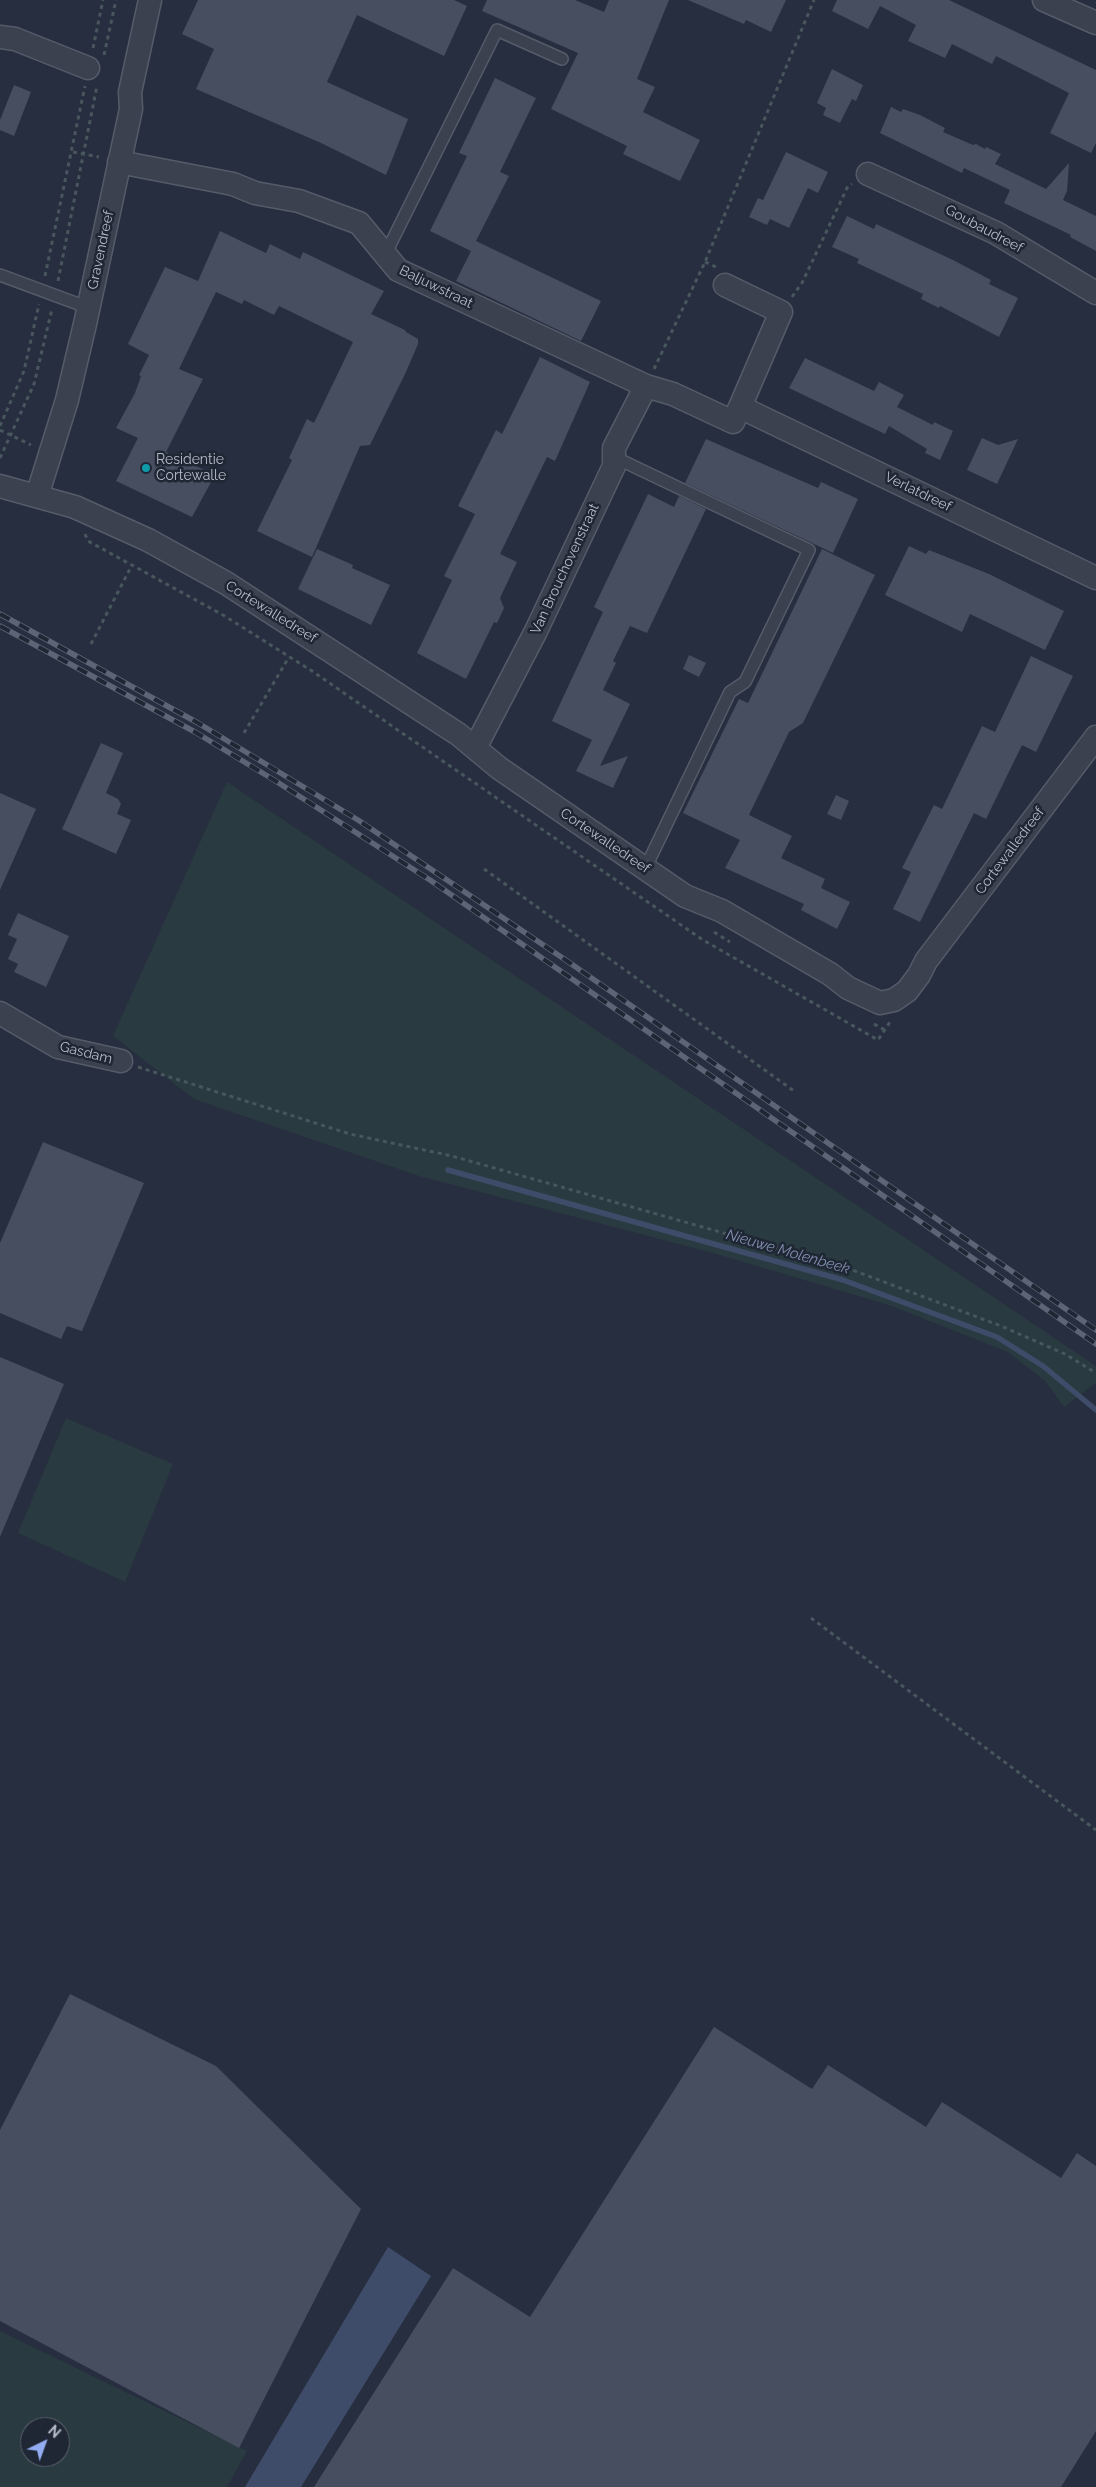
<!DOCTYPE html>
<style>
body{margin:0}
#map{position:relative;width:1096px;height:2487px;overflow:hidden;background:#272e3f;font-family:Raleway,sans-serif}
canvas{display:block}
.north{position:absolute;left:20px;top:2417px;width:50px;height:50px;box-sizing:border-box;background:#1f2634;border:1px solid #5c6270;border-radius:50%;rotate:42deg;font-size:14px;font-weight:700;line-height:20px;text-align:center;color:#b7bcc9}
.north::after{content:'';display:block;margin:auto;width:18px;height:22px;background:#93adf2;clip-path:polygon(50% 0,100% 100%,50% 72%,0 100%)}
</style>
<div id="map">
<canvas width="1096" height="2487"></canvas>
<div class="north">N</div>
</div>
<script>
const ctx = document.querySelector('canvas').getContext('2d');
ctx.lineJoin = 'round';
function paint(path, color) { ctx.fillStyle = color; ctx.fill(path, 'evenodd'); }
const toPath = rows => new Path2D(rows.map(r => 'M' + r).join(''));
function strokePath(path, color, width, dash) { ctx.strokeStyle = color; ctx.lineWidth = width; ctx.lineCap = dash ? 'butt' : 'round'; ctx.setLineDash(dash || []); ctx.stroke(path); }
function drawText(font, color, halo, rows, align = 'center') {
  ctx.font = font + ' Raleway,sans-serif'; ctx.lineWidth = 5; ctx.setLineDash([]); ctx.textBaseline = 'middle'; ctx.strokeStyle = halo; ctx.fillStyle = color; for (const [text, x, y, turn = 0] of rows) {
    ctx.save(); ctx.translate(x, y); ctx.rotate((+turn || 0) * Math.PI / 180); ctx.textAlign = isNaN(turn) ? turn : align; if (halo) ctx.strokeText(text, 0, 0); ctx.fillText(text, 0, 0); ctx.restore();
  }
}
paint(toPath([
 [227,782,1096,1366,1096,1383,1064,1407,1045,1381,1008,1352,889,1305,713,1253,419,1176,194,1099,113,1036],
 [66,1418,173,1464,125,1582,18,1533],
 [0,2331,247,2451,227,2487,0,2487],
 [30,2427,60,2427,60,2457,30,2457]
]), '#293a40');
paint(toPath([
 [388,2247,431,2276,301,2487,245,2487]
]), '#3f4c69');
strokePath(toPath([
 [448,1170,843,1280,997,1337,1043,1366,1096,1410]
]), '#3f4c69', 5.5);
paint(toPath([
 [198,0,454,0,467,6,444,56,357,15,327,82,408,119,386,175,321,143,196,89,214,49,182,34],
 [487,0,575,0,604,12,609,0,669,0,637,79,655,87,643,112,700,140,680,181,623,154,627,146,551,109,578,53,482,11],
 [688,0,786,0,771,32,746,20,744,24],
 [837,0,949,0,1096,70,1096,143,1091,153,1050,133,1069,93,996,56,992,64,952,44,945,58,908,41,916,25,880,6,868,29,832,11],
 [832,69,863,85,856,101,852,99,840,123,823,115,826,108,817,103],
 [495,78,536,98,500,172,509,176,476,241,601,301,581,341,456,281,471,251,430,231,467,156,459,153],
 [14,85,31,92,14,136,0,130,0,120],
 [891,107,901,112,903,109,920,115,945,128,943,132,973,145,976,144,985,149,986,147,1001,154,995,164,1046,189,1069,163,1067,191,1063,200,1096,216,1096,251,1070,237,1071,235,1004,203,1010,190,964,168,962,173,880,133],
 [786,152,828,172,818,193,808,188,789,228,770,219,767,225,749,217,758,198,763,200],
 [847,216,874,229,876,224,953,260,991,280,989,284,1018,298,999,337,940,306,939,308,921,299,923,294,857,263,859,259,832,247],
 [220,231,266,253,270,244,300,259,303,252,384,291,371,314,405,330,406,332,418,339,418,344,406,372,370,445,360,446,312,557,257,531,292,460,289,458,307,419,314,423,353,342,279,306,274,315,244,300,242,304,216,292,179,369,203,379,166,452,215,475,192,517,116,481,138,438,116,428,135,393,141,376,139,375,149,355,128,344,165,267,198,281],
 [540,357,590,382,555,461,547,457,500,554,517,562,500,598,504,608,497,623,494,622,466,679,417,653,452,580,444,576,475,514,458,506,496,430,502,434],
 [805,358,874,391,879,382,904,395,897,407,933,425,934,422,953,431,940,460,925,453,927,449,889,426,885,434,789,388],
 [982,438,998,445,1018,439,997,484,967,470],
 [706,439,818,488,821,482,858,499,833,553,685,483],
 [648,494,674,507,679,496,706,509,647,633,630,626,613,661,616,663,603,690,630,704,600,766,628,756,613,788,576,771,592,740,552,721,603,612,594,607],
 [909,546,926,554,929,550,989,574,1064,611,1045,650,970,614,962,632,885,595],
 [317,549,353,565,352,568,390,585,371,625,298,589],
 [822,549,875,575,803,723,789,732,749,815,792,836,781,858,825,879,821,888,850,902,837,929,801,910,804,904,725,868,740,840,683,813,739,699,748,703],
 [689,655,706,663,699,677,683,669],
 [1031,656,1073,676,1036,752,1022,745,986,819,974,813,920,922,893,909,911,872,902,868,934,805,942,809,982,726,995,732],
 [101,743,123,753,106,793,118,799,121,804,117,814,131,820,116,854,62,829],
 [0,793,36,809,0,890],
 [836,795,849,801,841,820,827,814],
 [18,913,69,936,46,987,14,972,18,964,8,959,17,939,8,935],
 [43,1142,144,1183,82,1331,67,1326,61,1339,0,1313,0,1243],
 [0,1357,64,1384,0,1537],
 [70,1994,216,2066,361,2209,239,2448,0,2321,0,2130],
 [714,2027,812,2089,828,2065,926,2127,942,2102,1061,2178,1077,2153,1096,2166,1096,2431,1061,2487,314,2487,453,2268,530,2317]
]), '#464e60');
const lane = toPath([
 [385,255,497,30,562,59],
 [0,275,89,308],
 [614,457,809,550,745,682,730,692,645,869]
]);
const street = toPath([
 [1044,0,1096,23],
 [0,37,15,39,88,68],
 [119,162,233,184,255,193,299,201,359,223,398,270,646,386,673,394,733,422,740,407,1096,578],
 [868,174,996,233,1096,293],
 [725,285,781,312,740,407],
 [0,486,75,507,148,540,226,583,458,734,499,768,685,896,722,911,830,974,848,988,880,1003,894,1000,907,991,919,975,926,961,1096,737],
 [37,496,67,400,85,324,131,109,130,92,150,0],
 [475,748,536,631,614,466,614,448,646,386],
 [0,1013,58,1047,121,1061]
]);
strokePath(lane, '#555c69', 14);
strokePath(street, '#555c69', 25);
strokePath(toPath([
 [93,48,103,0],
 [104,55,116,0],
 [73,152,99,157],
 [705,262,716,267],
 [45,276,85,86],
 [58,281,97,86],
 [792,297,802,283,848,186,852,184],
 [654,369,705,262,814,0],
 [0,426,24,371,39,304],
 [0,430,31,445],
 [0,458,34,384,52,309],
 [85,534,88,541,223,615,312,671,703,940,878,1040,890,1022],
 [91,644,132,565],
 [244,733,289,657],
 [484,869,794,1091],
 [714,932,730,942],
 [874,1024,885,1030],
 [138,1067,350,1134,452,1156,847,1268,1001,1326,1065,1354,1096,1373],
 [811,1618,1096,1830]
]), '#47575d', 3, [4, 4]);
strokePath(lane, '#3b414f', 11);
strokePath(street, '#3b414f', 22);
const rail = toPath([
 [0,614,198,723,358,820,570,963,1096,1330],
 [0,626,195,732,274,780,430,880,1096,1344]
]);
strokePath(rail, '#5d6475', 5.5);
strokePath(rail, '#1f2634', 4, [11]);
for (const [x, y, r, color] of [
 [146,468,5,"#0f9aa8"]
]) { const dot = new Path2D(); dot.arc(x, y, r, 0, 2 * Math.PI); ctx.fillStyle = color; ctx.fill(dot); strokePath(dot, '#1f2634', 2); }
drawText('14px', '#b7bcc9', '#1f2634', [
 ["Goubaudreef",984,229,28],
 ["Gravendreef",101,250,-78],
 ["Baljuwstraat",436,287,26],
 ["Verlatdreef",918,492,26],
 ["Van Brouchovenstraat",565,569,-65],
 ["Cortewalledreef",271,612,32],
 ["Cortewalledreef",605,841,34],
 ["Cortewalledreef",1010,851,-53],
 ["Gasdam",86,1053,14]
]);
drawText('14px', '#b7bcc9', '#1f2634', [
 ["Residentie",156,460],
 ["Cortewalle",156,476]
], 'left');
drawText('italic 15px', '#808faf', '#1f2634', [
 ["Nieuwe Molenbeek",788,1252,16]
]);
</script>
